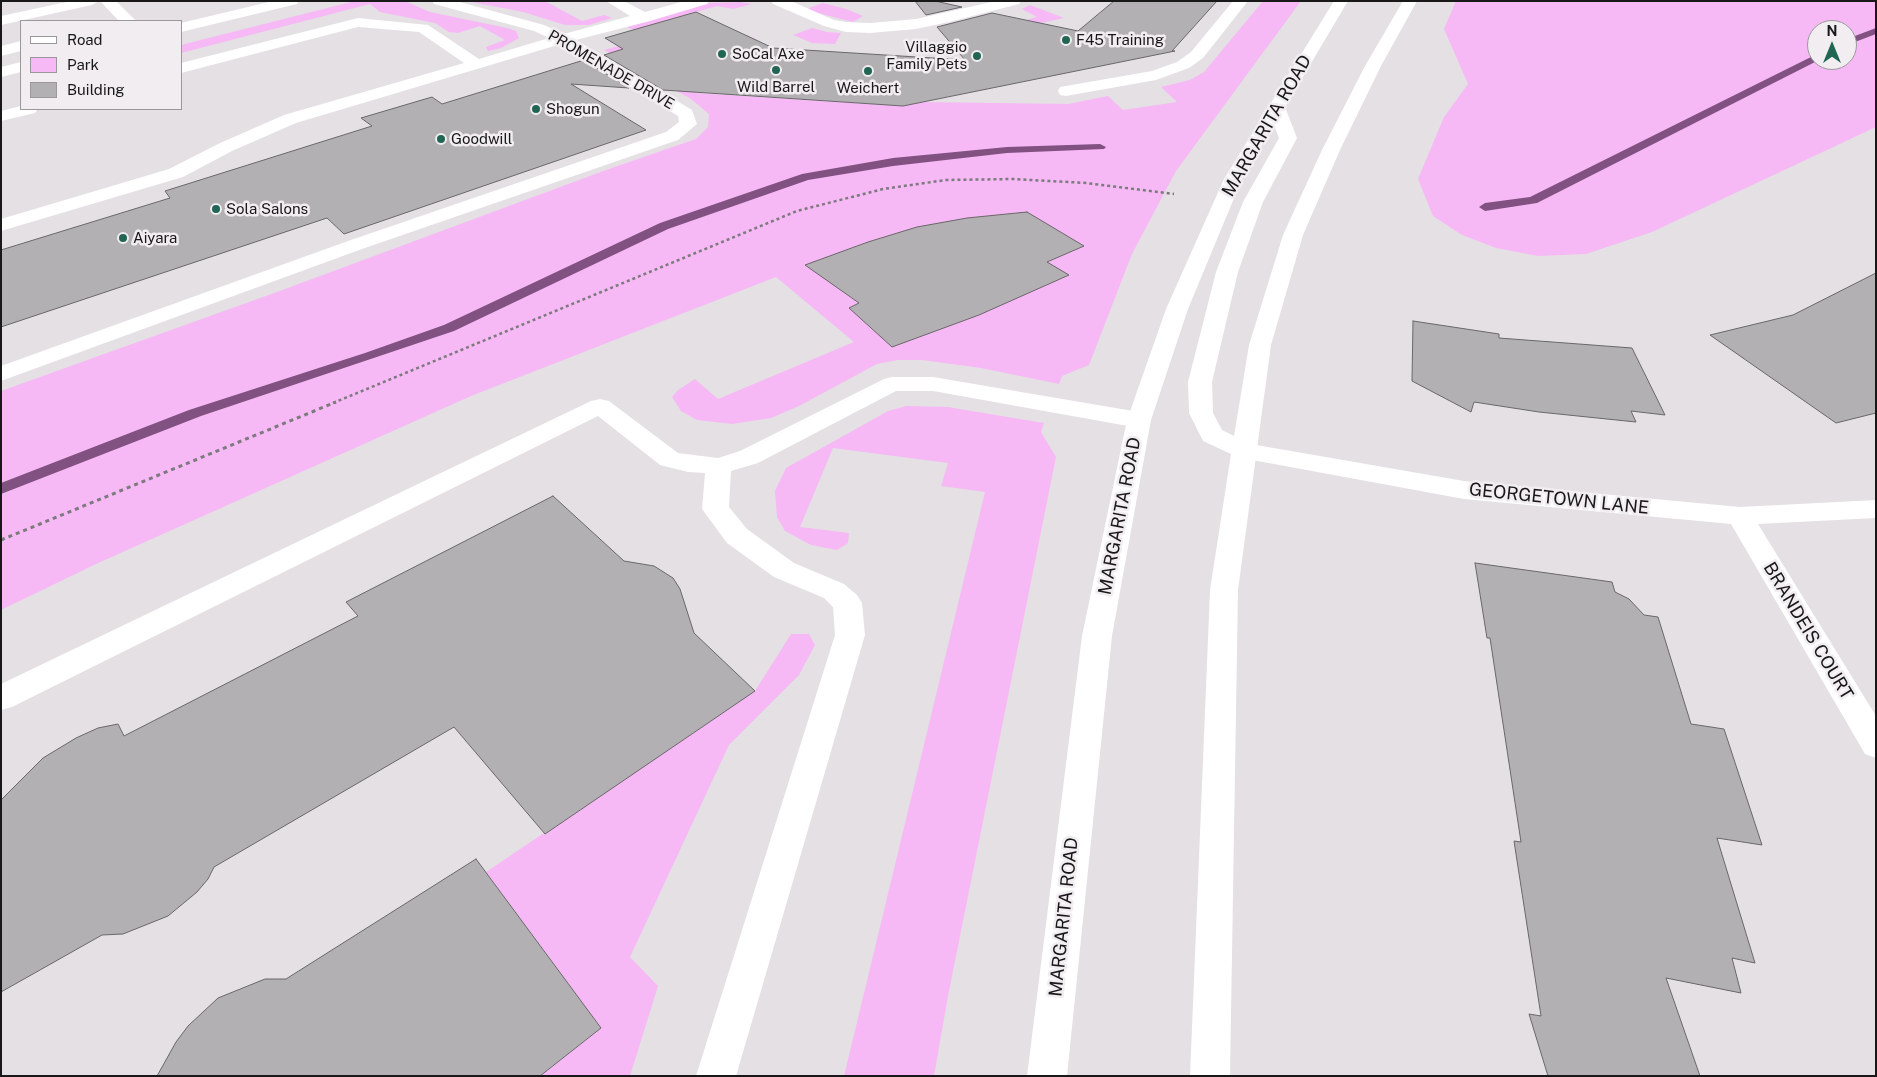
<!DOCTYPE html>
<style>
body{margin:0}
#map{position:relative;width:1877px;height:1077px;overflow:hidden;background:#e4e0e4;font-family:"Public Sans",sans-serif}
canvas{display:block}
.frame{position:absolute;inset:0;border:2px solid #191819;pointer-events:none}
.legend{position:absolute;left:20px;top:20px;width:162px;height:90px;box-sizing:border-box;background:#f1edf1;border:1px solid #9b989b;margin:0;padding:6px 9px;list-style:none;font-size:15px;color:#191819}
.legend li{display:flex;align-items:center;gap:10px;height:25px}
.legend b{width:25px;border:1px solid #9b989b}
.north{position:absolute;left:1807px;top:20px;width:50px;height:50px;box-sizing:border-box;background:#f1edf1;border:1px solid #9b989b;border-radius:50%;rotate:0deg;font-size:14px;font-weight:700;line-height:20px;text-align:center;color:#191819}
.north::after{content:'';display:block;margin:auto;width:18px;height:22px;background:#216555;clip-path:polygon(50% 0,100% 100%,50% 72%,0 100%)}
</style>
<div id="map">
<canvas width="1877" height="1077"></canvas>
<div class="frame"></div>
<ul class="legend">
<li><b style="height:6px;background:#fff"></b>Road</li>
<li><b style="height:14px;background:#f6b9f5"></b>Park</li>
<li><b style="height:14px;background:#b3b0b3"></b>Building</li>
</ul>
<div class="north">N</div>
</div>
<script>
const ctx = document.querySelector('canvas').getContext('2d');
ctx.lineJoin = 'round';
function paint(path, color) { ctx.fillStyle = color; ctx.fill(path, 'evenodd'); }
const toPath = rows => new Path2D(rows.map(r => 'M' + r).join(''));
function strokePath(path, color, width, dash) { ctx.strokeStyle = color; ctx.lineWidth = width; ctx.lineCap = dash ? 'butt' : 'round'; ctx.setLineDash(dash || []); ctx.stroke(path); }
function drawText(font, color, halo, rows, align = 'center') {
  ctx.font = font + ' "Public Sans",sans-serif'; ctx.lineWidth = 5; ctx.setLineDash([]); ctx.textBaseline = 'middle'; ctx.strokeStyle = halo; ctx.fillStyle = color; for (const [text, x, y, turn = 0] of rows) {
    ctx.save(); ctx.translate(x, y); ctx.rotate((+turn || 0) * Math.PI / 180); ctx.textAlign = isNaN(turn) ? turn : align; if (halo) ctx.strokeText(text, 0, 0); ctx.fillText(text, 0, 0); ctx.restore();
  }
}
paint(toPath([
 [355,1,405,1,430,12,507,28,516,31,519,38,501,48,488,51,486,47,505,40,480,26,458,33,449,32,435,23,380,12,370,4,181,53,181,45],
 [467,1,545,1,582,21,604,15,612,18,589,25,565,25,523,12],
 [1263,1,1301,1,1176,171,1132,254,1089,365,1062,376,1059,384,981,368,922,360,898,360,877,364,799,406,771,418,732,424,697,420,681,411,672,397,678,390,695,379,718,399,854,342,776,277,471,396,96,564,1,610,1,391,277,292,606,170,696,139,708,127,709,114,691,99,604,50,619,46,652,66,747,35,773,48,677,82,696,93,902,106,921,102,1068,104,1108,96,1123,110,1177,102,1161,87,1190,80,1204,72],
 [1456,1,1876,1,1876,127,1652,232,1586,254,1538,256,1496,248,1462,235,1433,216,1418,179,1444,117,1468,84,1444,29],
 [1817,30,1847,30,1847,60,1817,60],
 [739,2,752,4,733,9,717,6,634,30,627,27,709,3],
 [823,3,846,9,863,16,853,22,810,11,809,8],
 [1030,5,1064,18,990,34,1004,26,1037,17,1022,9],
 [812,28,827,32,841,33,835,44,812,43,793,35],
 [906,406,948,407,1044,423,1041,432,1056,457,948,996,934,1076,844,1076,985,492,941,486,948,463,833,448,800,527,849,533,848,543,837,550,811,545,785,531,777,517,775,491,786,468,888,411],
 [791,634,809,634,815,645,799,675,729,745,630,957,658,986,630,1076,540,1076,601,1028,486,872,755,691]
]), '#f6b9f5');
paint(toPath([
 [1876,28,1876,34,1847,45,1847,39,1876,28],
 [1817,54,1817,60,1819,60,1537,203,1485,211,1479,207,1485,203,1530,197,1817,54],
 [1100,144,1106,147,1104,149,1007,153,893,166,808,180,668,229,454,331,201,416,1,494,1,483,189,410,365,353,444,325,660,223,802,174,893,158,1007,147,1100,144]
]), '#815181');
const building = toPath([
 [915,1,935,1,962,7,926,15,915,1],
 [1114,1,1217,1,1172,51,1175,51,903,106,663,90,604,55,623,49,605,38,696,12,773,48,965,60,937,27,992,13,1078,31,1114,1],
 [584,60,629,88,571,84,646,130,344,234,327,218,1,327,1,250,170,198,165,191,372,126,361,118,432,97,442,104,584,60],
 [1027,212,1084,246,1047,262,1069,275,979,315,892,347,849,308,859,303,805,265,868,242,917,227,967,218,1027,212],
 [1876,273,1876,413,1836,423,1710,335,1793,315,1876,273],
 [1413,321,1499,334,1499,338,1632,348,1665,415,1631,411,1636,422,1539,412,1474,402,1471,412,1412,381,1413,321],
 [553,496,624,561,654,566,673,578,680,589,694,633,755,691,545,834,454,727,214,867,208,879,197,892,168,916,123,934,102,935,1,992,1,800,43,758,76,738,98,728,118,724,124,736,358,616,346,602,553,496],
 [1475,563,1612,582,1615,592,1629,599,1644,615,1658,617,1691,724,1724,729,1762,845,1717,838,1755,963,1732,958,1741,993,1666,978,1700,1076,1548,1076,1529,1014,1541,1016,1514,841,1521,842,1490,638,1487,638,1475,563],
 [476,859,601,1028,540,1076,157,1076,176,1042,188,1026,218,998,265,979,286,979,476,859]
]);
paint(building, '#b3b0b3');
strokePath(building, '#6a676a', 1);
strokePath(toPath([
 [333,403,797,211,883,189,946,180,1013,179,1086,183,1174,194]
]), '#7c7a7c', 2.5, [3, 3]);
strokePath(toPath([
 [1,540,336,402]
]), '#7c7a7c', 3, [4, 4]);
paint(toPath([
 [71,1,99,1,92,5,1,25,1,16,71,1],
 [100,1,116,1,136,21,119,21,100,1],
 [432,1,456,1,544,25,564,34,630,16,606,1,624,1,645,12,685,1,709,1,707,4,650,21,576,40,692,110,697,124,678,140,362,249,1,381,1,366,348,241,666,132,679,122,678,116,561,44,296,123,232,151,183,177,1,231,1,219,169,169,220,143,284,115,464,63,419,32,358,27,181,73,181,63,358,18,428,25,479,59,549,38,534,31,434,4,432,1],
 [771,1,791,1,834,20,846,22,870,23,916,19,996,1,1021,1,1019,4,949,22,916,29,870,33,846,32,824,26,773,4,771,1],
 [1233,1,1248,1,1203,58,1189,68,1156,80,1066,96,1060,95,1058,91,1060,87,1066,86,1152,71,1177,62,1191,52,1233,1],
 [21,41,21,51,1,56,1,46,21,41],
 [21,106,21,109,38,109,35,113,1,121,1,111,21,106],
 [892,377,933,377,1139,412,1148,415,1151,420,1148,425,1139,428,933,391,896,391,758,463,731,471,729,507,747,529,794,563,844,584,857,595,862,603,865,635,736,1076,696,1076,835,635,833,607,824,598,774,577,727,543,702,509,705,473,688,472,660,465,598,416,12,707,1,710,1,684,591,401,600,399,609,401,678,453,718,458,740,451,884,379,892,377]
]), '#fff');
paint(toPath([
 [1245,443,1464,481,1740,507,1876,500,1876,518,1758,524,1876,716,1876,758,1865,754,1731,524,1464,499,1236,457,1232,451,1236,445,1245,443]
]), '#fff');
paint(toPath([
 [273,1,299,1,297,4,181,32,181,23,273,1],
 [1334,1,1348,1,1285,107,1297,138,1263,202,1238,272,1212,382,1213,413,1222,430,1234,436,1249,345,1283,235,1322,150,1365,66,1403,1,1417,1,1381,66,1340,150,1303,235,1271,345,1238,590,1230,1076,1190,1076,1210,590,1231,454,1203,441,1189,413,1188,382,1216,272,1243,202,1279,138,1274,125,1242,179,1188,309,1151,420,1112,636,1067,1076,1027,1076,1082,636,1127,420,1166,309,1224,179,1334,1],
 [21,62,21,72,1,77,1,67,21,62]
]), '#fff');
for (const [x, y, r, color] of [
 [1066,40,5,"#216555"],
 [722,54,5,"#216555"],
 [977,56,5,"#216555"],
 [776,70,5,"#216555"],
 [868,71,5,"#216555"],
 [536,109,5,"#216555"],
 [441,139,5,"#216555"],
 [216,209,5,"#216555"],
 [123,238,5,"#216555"]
]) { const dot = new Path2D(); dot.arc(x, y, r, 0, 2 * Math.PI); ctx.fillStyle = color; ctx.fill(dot); strokePath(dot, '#f1edf1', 2); }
drawText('15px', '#191819', '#f1edf1', [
 ["F45 Training",1076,40],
 ["Villaggio",967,47,"right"],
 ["Family Pets",967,64,"right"],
 ["SoCal Axe",732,54],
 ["Wild Barrel",776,87,"center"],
 ["Weichert",868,88,"center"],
 ["Shogun",546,109],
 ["Goodwill",451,139],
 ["Sola Salons",226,209],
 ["Aiyara",133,238]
], 'left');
drawText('15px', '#191819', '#f1edf1', [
 ["PROMENADE DRIVE",611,70,30]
]);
drawText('18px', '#191819', '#f1edf1', [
 ["MARGARITA ROAD",1267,126,-60],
 ["GEORGETOWN LANE",1559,499,6],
 ["MARGARITA ROAD",1120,516,-79],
 ["BRANDEIS COURT",1808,631,59],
 ["MARGARITA ROAD",1064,917,-84]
]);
</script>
